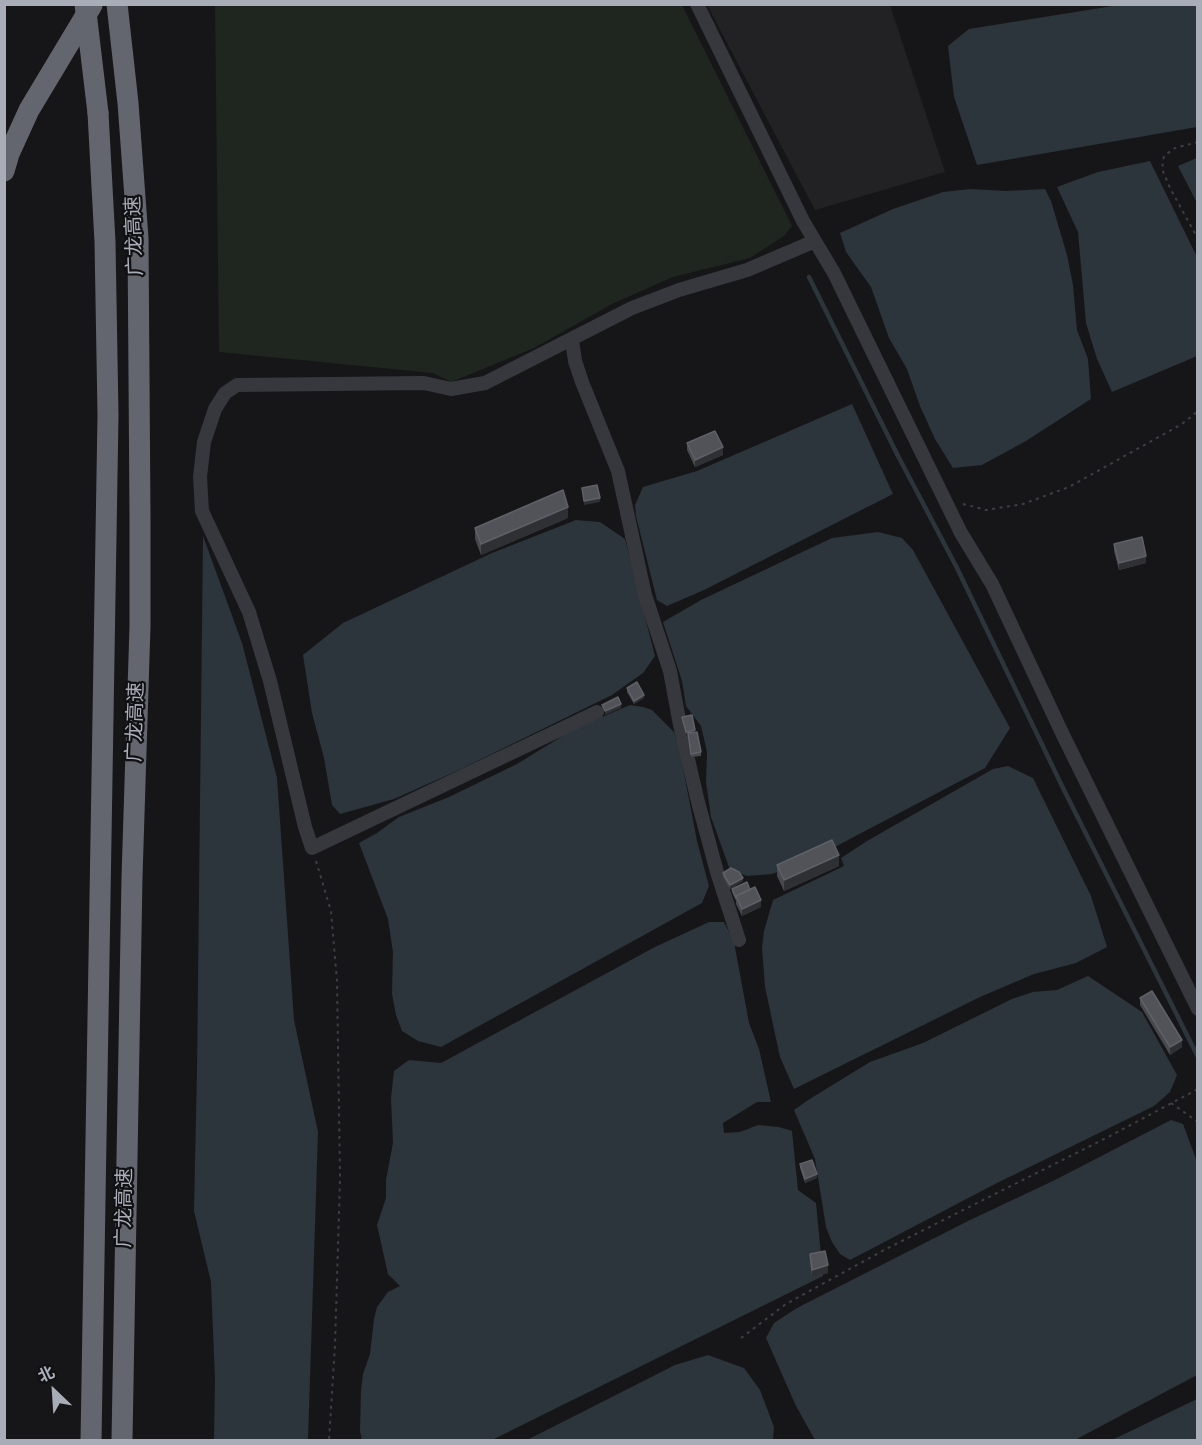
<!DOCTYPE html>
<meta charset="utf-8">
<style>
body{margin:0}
#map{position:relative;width:1202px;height:1445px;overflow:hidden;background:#161618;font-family:"Source Sans 3","Noto Sans SC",sans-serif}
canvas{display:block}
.frame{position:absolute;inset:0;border:6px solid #a8adb8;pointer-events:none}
.north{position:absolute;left:24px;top:1361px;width:60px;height:60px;-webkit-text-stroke:4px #111113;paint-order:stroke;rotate:335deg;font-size:16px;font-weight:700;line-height:24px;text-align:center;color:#a8adb8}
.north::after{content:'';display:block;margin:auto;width:21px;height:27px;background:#a8adb8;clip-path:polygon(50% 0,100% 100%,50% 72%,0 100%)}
</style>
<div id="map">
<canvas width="1202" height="1445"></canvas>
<div class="frame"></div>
<div class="north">北</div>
</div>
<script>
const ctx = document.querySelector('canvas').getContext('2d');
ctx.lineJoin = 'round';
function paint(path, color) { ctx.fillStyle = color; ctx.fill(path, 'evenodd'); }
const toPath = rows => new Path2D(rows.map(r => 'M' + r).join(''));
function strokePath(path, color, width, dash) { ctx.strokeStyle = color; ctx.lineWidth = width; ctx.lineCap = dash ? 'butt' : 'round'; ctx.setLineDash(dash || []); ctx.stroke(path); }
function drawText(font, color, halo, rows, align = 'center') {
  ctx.font = font + ' "Source Sans 3","Noto Sans SC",sans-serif'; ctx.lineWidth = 4.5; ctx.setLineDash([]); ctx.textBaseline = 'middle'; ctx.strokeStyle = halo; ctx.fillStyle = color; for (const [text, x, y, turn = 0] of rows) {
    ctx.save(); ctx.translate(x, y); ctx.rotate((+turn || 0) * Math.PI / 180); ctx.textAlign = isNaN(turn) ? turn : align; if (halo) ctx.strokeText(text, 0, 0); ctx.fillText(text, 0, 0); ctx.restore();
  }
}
paint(toPath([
 [707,5,890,5,945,172,815,210]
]), '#222225');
paint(toPath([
 [215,5,682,5,792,226,784,236,750,258,673,277,612,304,534,348,451,382,433,373,219,352]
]), '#1e261f');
paint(toPath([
 [1119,5,1197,5,1197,127,977,165,954,97,948,46,969,29],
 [1197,158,1197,203,1178,166],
 [1150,161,1197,257,1197,356,1112,392,1097,359,1086,323,1078,232,1057,187,1098,172],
 [970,189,1007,191,1045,189,1051,201,1067,255,1073,285,1077,330,1088,359,1091,399,1026,441,982,465,953,468,935,439,920,406,907,369,889,338,871,287,846,252,840,233,893,209,943,192],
 [852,404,893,494,704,590,667,606,657,600,636,516,635,505,643,487,697,471],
 [576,520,600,522,625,539,655,656,643,673,612,695,459,770,394,799,340,814,332,805,324,758,312,713,303,655,343,623,492,553],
 [878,532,902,538,913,550,1010,728,985,768,810,860,772,874,747,876,730,870,711,817,706,782,707,752,701,726,686,706,682,681,663,622,701,600,832,538],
 [203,536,242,643,277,778,294,1020,318,1132,308,1440,214,1440,215,1379,211,1282,194,1211,197,1071],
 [630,705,643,707,652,710,674,732,679,747,697,841,709,886,702,903,441,1047,418,1041,402,1031,396,1015,392,994,393,952,388,919,359,843,377,833,399,817,449,797,517,764,574,729],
 [1008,766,1033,778,1091,896,1107,947,1076,963,1034,974,980,997,794,1089,780,1057,765,987,762,948,764,931,773,900,844,866,841,858,867,841,993,769],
 [709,922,724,922,734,942,749,1023,759,1049,771,1102,757,1102,723,1123,724,1133,740,1132,758,1125,779,1127,792,1131,798,1190,816,1203,823,1276,492,1440,362,1440,360,1431,361,1390,363,1374,370,1354,374,1319,377,1307,388,1292,400,1286,388,1274,377,1225,386,1198,386,1180,393,1143,391,1098,394,1071,409,1060,441,1063,655,947],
 [1088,976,1142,1012,1177,1075,1170,1092,1154,1106,995,1184,850,1260,840,1254,832,1242,826,1227,815,1159,794,1110,808,1100,870,1062,923,1043,1012,999,1033,992,1057,990],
 [1171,1120,1183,1124,1197,1162,1197,1375,1075,1440,815,1440,796,1406,766,1338,774,1323,797,1308,968,1221,1055,1180],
 [708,1355,744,1368,760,1390,774,1427,773,1440,527,1440,675,1365],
 [1197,1399,1197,1440,1112,1440]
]), '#2c353c');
strokePath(toPath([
 [809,277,897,454,957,568,1062,786,1198,1057]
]), '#2c353c', 4.5);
strokePath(toPath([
 [1198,142,1175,148,1164,156,1162,169,1170,188,1198,239],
 [963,504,986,510,1023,504,1069,487,1182,424,1198,411],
 [316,861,331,911,337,981,340,1178,335,1345,329,1440],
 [1171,1103,1198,1122],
 [741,1338,786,1304,886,1249,1110,1136,1198,1089]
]), '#3d3f44', 2, [3, 4.5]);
strokePath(toPath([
 [697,4,803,221,834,273,854,314,961,533,992,584,1063,735,1198,1009],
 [572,340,575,361,582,382,618,471,645,595,670,671,680,725,698,802,717,872,739,940],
 [597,712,312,848,305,827,270,681,249,612,202,511,200,477,204,442,215,409,225,393,237,385,424,383,451,389,485,383,632,308,679,290,747,270,815,241]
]), '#37383d', 14);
strokePath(toPath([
 [117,4,128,103,138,238,140,517,140,626,132,877,122,1440],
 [4,171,9,154,29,110,92,5],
 [91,1440,108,415,105,242,98,113]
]), '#63666e', 21);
strokePath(toPath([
 [85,4,98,113]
]), '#63666e', 21);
paint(toPath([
 [687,443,723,455,695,467,687,450],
 [568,518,481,555,475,539,475,528],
 [1114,544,1146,563,1119,570,1114,551],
 [627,688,644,698,634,704,627,692],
 [682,717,695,732,701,752,701,756,691,757,688,735,686,736],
 [777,865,839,866,784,891,777,876],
 [723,873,743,881,730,889,723,877],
 [732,889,750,890,761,907,742,916,736,904,736,901,732,892],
 [1140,998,1182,1047,1170,1055,1140,1005],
 [800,1164,817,1178,805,1183,800,1168],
 [810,1254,828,1273,812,1277,810,1262]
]), '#47494d');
paint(toPath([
 [723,447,723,455,695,467,695,460],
 [600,498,600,502,584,505,584,501],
 [568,507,568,518,481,555,481,544],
 [1146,556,1146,563,1119,570,1119,563],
 [644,695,644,698,634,704,634,701],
 [621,704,621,708,605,715,605,711],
 [695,730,695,734,686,736,686,732],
 [839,855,839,866,784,891,784,880],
 [743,878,743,881,730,889,730,885],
 [761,900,761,907,742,916,742,909],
 [1182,1040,1182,1047,1170,1055,1170,1047],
 [817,1174,817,1178,805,1183,805,1179],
 [828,1265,828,1273,812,1277,812,1270]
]), '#2f3033');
const building = toPath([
 [715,431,723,447,695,460,687,443,715,431],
 [597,485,600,498,584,501,582,488,597,485],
 [563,490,568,507,481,544,475,528,563,490],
 [1142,537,1146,556,1119,563,1114,544,1142,537],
 [637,682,644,695,634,701,627,688,637,682],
 [618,697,621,704,605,711,602,705,618,697],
 [692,715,695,730,686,732,682,717,692,715],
 [697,732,701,752,691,754,688,733,697,732],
 [832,840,839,855,784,880,777,865,832,840],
 [731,868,739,872,743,878,730,885,723,873,731,868],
 [747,882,750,890,736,896,736,898,732,889,747,882],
 [755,887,761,900,742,909,736,896,755,887],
 [1152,991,1182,1040,1170,1047,1140,998,1152,991],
 [812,1160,817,1174,805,1179,800,1164,812,1160],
 [825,1251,828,1265,812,1270,810,1254,825,1251]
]);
paint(building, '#525359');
strokePath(building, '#5f6168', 1.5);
drawText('20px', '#a8adb8', '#111113', [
 ["广龙高速",136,236,-92],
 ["广龙高速",137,722,-88],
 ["广龙高速",126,1208,-89]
]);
</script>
